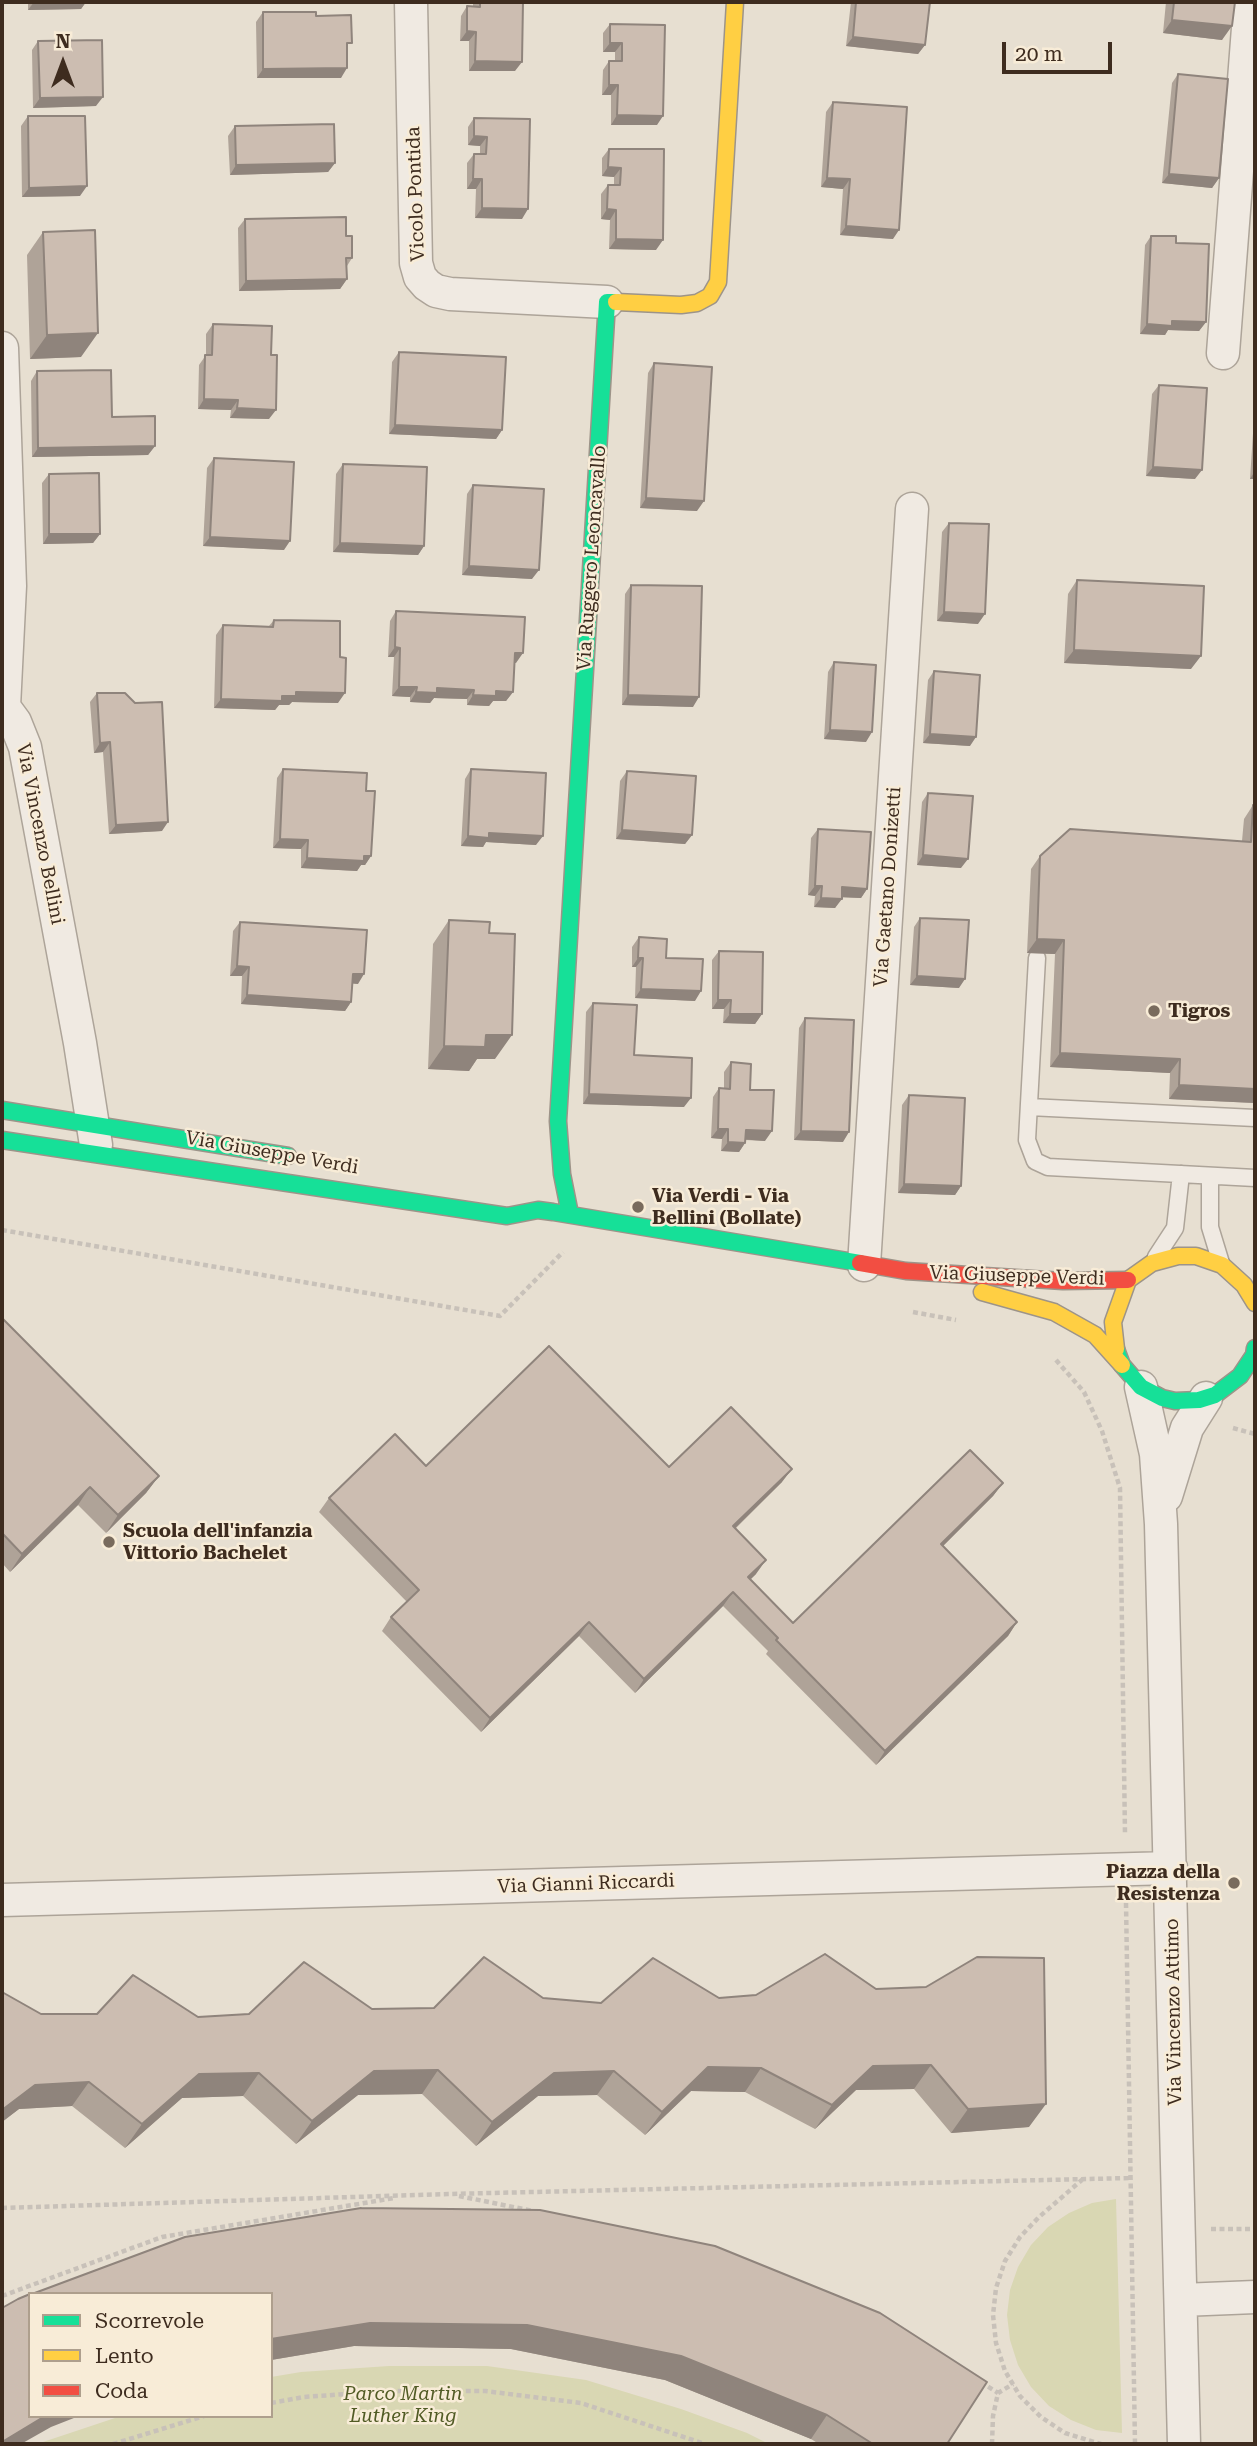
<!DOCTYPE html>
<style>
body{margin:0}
#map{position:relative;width:1257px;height:2446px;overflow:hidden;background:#e7dfd1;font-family:"Roboto Serif",serif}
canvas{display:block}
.frame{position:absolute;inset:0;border:4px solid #3e2c1f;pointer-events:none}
.legend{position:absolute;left:28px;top:2292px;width:245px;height:126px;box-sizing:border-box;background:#f8ecd7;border:2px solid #ae9f8d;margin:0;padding:9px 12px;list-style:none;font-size:21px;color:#3e2c1f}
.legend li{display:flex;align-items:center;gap:14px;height:35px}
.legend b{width:35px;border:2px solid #ae9f8d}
.north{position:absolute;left:28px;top:28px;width:70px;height:70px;-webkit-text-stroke:5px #f8ecd7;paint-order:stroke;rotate:0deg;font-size:19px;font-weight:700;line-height:28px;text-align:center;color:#3e2c1f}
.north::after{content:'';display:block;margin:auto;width:24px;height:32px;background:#3e2c1f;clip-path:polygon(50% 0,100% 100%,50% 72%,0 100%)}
.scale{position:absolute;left:1002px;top:42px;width:110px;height:32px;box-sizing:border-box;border:4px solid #3e2c1f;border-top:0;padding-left:9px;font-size:21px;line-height:24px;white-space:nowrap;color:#3e2c1f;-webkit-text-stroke:5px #f8ecd7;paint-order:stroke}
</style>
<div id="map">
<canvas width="1257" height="2446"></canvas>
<div class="frame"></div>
<ul class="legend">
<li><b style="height:9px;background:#16e098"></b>Scorrevole</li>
<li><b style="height:9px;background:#ffcf43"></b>Lento</li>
<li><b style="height:9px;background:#f24e42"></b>Coda</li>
</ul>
<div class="north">N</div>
<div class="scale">20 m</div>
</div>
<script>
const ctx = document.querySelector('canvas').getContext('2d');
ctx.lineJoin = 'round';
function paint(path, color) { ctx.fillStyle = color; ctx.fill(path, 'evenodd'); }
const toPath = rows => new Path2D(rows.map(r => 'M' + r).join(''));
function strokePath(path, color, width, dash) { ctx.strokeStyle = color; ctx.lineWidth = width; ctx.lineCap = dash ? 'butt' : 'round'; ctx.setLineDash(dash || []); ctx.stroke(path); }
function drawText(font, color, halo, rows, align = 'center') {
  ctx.font = font + ' "Roboto Serif",serif'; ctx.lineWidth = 5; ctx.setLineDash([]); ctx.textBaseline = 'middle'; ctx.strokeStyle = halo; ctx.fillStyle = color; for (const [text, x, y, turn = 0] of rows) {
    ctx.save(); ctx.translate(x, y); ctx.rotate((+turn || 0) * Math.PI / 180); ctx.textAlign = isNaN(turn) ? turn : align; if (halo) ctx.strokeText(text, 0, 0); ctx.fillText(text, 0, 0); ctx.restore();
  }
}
paint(toPath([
 [1116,2199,1122,2433,1096,2430,1071,2420,1049,2406,1031,2387,1018,2365,1010,2340,1007,2315,1010,2290,1018,2267,1031,2245,1048,2227,1069,2213,1092,2203],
 [389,2366,487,2366,586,2380,681,2409,747,2433,769,2444,37,2444,121,2416,271,2416,271,2377,301,2372]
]), '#d9d7b3');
const lane = toPath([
 [1037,958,1027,1140,1035,1161,1048,1167,1255,1178],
 [1029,1107,1255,1118],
 [1210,1176,1210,1227,1221,1263],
 [1156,1257,1175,1228,1181,1174]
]);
const street = toPath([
 [411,2,416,263,420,277,427,285,436,291,450,294,607,302],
 [2,348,10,586,4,707,15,722,25,747,80,1043,96,1145],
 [1223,353,1250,2],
 [864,1265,912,509],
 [1141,1387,1156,1454,1161,1524,1184,2444],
 [1166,1496,1187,1428,1206,1398],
 [2,1900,1171,1868],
 [1182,2300,1255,2297]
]);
const fast = toPath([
 [2,1110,288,1156],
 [2,1140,507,1216,538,1210,553,1212,860,1263],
 [570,1214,562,1174,558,1121,607,302,616,302],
 [1116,1349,1122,1365,1141,1387,1162,1398,1175,1401,1199,1400,1215,1395,1240,1376,1254,1355,1255,1348]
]);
const slow = toPath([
 [616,302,681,305,697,303,710,296,718,282,735,2],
 [982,1292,1054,1312,1095,1335,1122,1365],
 [1116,1349,1113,1322,1128,1280,1152,1263,1178,1256,1196,1256,1222,1265,1244,1285,1255,1303]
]);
const jam = toPath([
 [860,1263,906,1271,1063,1281,1128,1280]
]);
strokePath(lane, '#ada499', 19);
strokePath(street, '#ada499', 35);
strokePath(fast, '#9d9489', 19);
strokePath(slow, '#9d9489', 19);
strokePath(jam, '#9d9489', 19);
strokePath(toPath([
 [2,1230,500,1316,563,1252],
 [913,1312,956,1320],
 [1056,1360,1084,1392,1102,1431,1120,1488,1125,1834],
 [1233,1428,1255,1434],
 [1126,1903,1135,2444],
 [1083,2179,1039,2217,1020,2237,1005,2261,996,2288,993,2315,996,2343,1005,2371,1020,2396,1041,2417,1065,2433,1101,2444],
 [459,2196,533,2211],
 [2,2208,448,2194,1131,2178],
 [1211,2229,1255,2229],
 [2,2296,162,2237,394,2198],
 [981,2382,998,2393],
 [271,2403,304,2397,389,2391,485,2391,581,2403,705,2444],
 [113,2444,204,2416],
 [992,2444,993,2416,998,2393,1013,2384]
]), '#c8c1b9', 4.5, [5, 3.5]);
strokePath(lane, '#f0eae2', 16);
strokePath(street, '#f0eae2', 32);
strokePath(fast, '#16e098', 16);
strokePath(slow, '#ffcf43', 16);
strokePath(jam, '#f24e42', 16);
paint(toPath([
 [28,2,86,2,81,9,28,10],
 [473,2,523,2,515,71,469,71,469,41,460,41,461,16,467,6,473,7],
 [851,2,930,2,925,45,918,54,846,46],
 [1166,2,1235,2,1222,40,1163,33],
 [263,12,316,16,347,49,341,78,257,78,256,22],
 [610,24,665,25,657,125,611,125,611,95,602,95,603,70,609,61,615,61,615,52,603,52,603,33],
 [38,41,96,106,33,108,32,50],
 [1178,74,1219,178,1212,188,1162,183,1172,83],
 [833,102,893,239,840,235,843,189,821,187,826,112],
 [28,116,80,196,22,197,21,126],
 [474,118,530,119,522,219,475,218,476,189,467,189,467,163,474,154,480,154,480,146,468,145,468,127],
 [235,126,335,163,328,172,230,175,228,136],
 [609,149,664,149,656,250,609,249,610,220,601,219,601,194,608,185,614,185,614,177,602,176,602,158],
 [1255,206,1255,240,1253,240],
 [245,219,346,236,352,258,347,266,347,279,340,289,239,291,238,228],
 [43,232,81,357,30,359,27,255],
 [1151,236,1176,243,1206,322,1199,331,1168,330,1165,335,1140,334,1145,245],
 [213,324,269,419,230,418,231,410,198,409,199,365,206,355,206,334],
 [399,352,502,430,496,439,389,434,392,362],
 [654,363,697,511,640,508,648,373],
 [37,371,112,417,155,446,148,455,32,457,31,381],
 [1159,385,1195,479,1146,476,1152,394],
 [1255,403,1255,479,1250,479],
 [214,458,284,550,203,546,207,468],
 [343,464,424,546,418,555,333,552,336,474],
 [49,474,100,534,93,543,43,544,42,483],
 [473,485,532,579,462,575,467,494],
 [949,523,978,624,937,621,942,532],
 [1077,580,1191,669,1064,663,1068,594],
 [631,585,693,707,622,705,625,594],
 [396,611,516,663,514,663,513,692,506,701,493,701,489,706,467,705,467,699,434,698,430,703,410,702,410,697,392,696,394,657,388,657,390,621],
 [274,620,338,703,292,702,289,705,279,705,275,710,214,708,216,635,223,625,269,626],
 [834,662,866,742,824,739,828,672],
 [934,671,970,746,923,743,928,680],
 [97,693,162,831,109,834,103,752,94,753,90,702],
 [283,769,366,791,371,856,365,865,361,865,357,871,301,868,301,849,273,848,277,778],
 [471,769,536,845,486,842,483,847,461,846,465,779],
 [627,771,692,835,685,844,616,839,620,781],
 [928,793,961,868,917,865,922,802],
 [1253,805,1255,1103,1169,1099,1170,1073,1050,1067,1055,954,1027,953,1031,869,1040,856,1242,841,1244,819],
 [818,829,867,889,861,898,842,897,835,908,814,907,815,896,808,895,811,838],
 [920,918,959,988,910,985,914,927],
 [449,920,489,933,495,1059,477,1059,469,1071,428,1069,433,944],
 [240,922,358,984,352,983,351,1002,345,1011,241,1004,242,976,230,976,233,931],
 [639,937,695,1001,635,998,636,967,632,967,632,947],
 [719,951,762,1014,755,1024,723,1023,724,1009,712,1009,712,960],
 [593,1003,634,1055,684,1107,583,1104,586,1012],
 [805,1018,843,1142,794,1140,799,1028],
 [731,1062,750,1090,765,1141,746,1140,745,1143,739,1152,721,1151,722,1139,711,1138,713,1097,719,1088,724,1088,724,1072],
 [909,1095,961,1186,955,1195,898,1193,902,1105],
 [2,1318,159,1476,146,1493,106,1533,78,1505,10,1572,2,1563],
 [426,1466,669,1467,782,1482,735,1529,756,1574,750,1580,793,1623,1003,1483,993,1496,943,1546,1017,1622,1008,1636,876,1765,766,1654,768,1651,723,1606,635,1693,579,1636,481,1732,382,1631,391,1617,407,1602,319,1512,329,1498],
 [825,1954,1029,2127,951,2133,914,2089,856,2090,815,2129,745,2092,691,2091,645,2135,597,2095,538,2096,476,2146,422,2094,358,2095,296,2144,243,2096,182,2098,125,2148,72,2106,19,2109,2,2122,2,1992,41,2014,198,2017,372,2009,434,2008,543,1998,601,2003,719,1998,756,1995],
 [185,2237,947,2444,819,2444,811,2439,665,2380,511,2349,354,2346,271,2360,271,2294]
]), '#afa398');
paint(toPath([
 [34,2,86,2,81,9,28,10],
 [1172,20,1232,26,1222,40,1163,33],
 [467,31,476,32,469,41,460,41],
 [853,37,925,45,918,54,846,46],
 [610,43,622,43,615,52,603,52],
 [475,61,522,62,515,71,469,71],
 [347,68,341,78,257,78,263,69],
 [609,85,618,85,611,95,602,95],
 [103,97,96,106,33,108,40,98],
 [617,115,663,116,657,125,611,125],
 [474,136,487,137,480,146,468,145],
 [335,163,328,172,230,175,236,165],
 [608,167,621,168,614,177,602,176],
 [1169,174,1219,178,1212,188,1162,183],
 [827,178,850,179,843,189,821,187],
 [473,179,482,179,476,189,467,189],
 [87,186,80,196,22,197,29,188],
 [482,208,528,209,522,219,475,218],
 [607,209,616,210,610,220,601,219],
 [846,226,899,230,893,239,840,235],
 [616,239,663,240,656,250,609,249],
 [347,279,340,289,239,291,246,281],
 [1172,321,1206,322,1199,331,1168,330,1165,335,1140,334,1147,324],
 [98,333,81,357,30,359,47,335],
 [204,399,238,400,231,410,198,409],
 [237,408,276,410,269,419,230,418],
 [395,425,502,430,496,439,389,434],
 [155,446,148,455,32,457,38,448],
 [1153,467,1202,470,1195,479,1146,476],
 [1255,471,1255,479,1250,479],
 [646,498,704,501,697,511,640,508],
 [49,534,100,534,93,543,43,544],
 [210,537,290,541,284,550,203,546],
 [340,543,424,546,418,555,333,552],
 [469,566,539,570,532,579,462,575],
 [944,612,985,614,978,624,937,621],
 [395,647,400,648,394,657,388,657],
 [1074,650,1201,656,1191,669,1064,663],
 [515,653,523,653,516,663,508,662],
 [399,687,417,687,410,697,392,696],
 [437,688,474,690,467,699,434,698,430,703,410,702,416,692],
 [496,691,513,692,506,701,493,701,489,706,467,705,473,695],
 [296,692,345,693,338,703,292,702,289,705,279,705,275,710,214,708,221,699,282,696],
 [628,695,699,697,693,707,622,705],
 [830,730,872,732,866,742,824,739],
 [930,734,976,737,970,746,923,743],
 [110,742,103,752,94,753,100,743],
 [168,822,162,831,109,834,116,825],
 [622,830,692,835,685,844,616,839],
 [489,833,543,836,536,845,486,842,483,847,461,846,468,836],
 [280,839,308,840,301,849,273,848],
 [923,855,968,859,961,868,917,865],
 [364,856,371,856,365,865,361,865,357,871,301,868,307,858],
 [815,886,822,886,815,896,808,895],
 [842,887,867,889,861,898,836,897],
 [821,898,842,899,835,908,814,907],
 [1037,939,1064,940,1055,954,1027,953],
 [638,958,643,958,636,967,632,967],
 [237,966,249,967,242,976,230,976],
 [353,974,364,974,358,984,346,983],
 [917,976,965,979,959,988,910,985],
 [641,989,701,991,695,1001,635,998],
 [247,995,351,1002,345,1011,241,1004],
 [718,1000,731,1000,724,1009,712,1009],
 [730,1014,762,1014,755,1024,723,1023],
 [486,1035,512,1035,495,1059,477,1059,469,1071,428,1069,444,1046],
 [1060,1053,1180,1059,1170,1073,1050,1067],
 [1179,1085,1255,1089,1255,1103,1169,1099],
 [589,1094,691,1098,684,1107,583,1104],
 [718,1129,728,1129,722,1139,711,1138],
 [746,1130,772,1131,765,1141,739,1139],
 [801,1131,849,1132,843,1142,794,1140],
 [728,1142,745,1143,739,1152,721,1151],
 [904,1184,961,1186,955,1195,898,1193],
 [792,1469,782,1482,723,1540,733,1526],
 [159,1476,146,1493,106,1533,118,1515],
 [1003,1483,993,1496,931,1558,941,1544],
 [90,1487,78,1505,10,1572,22,1554],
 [766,1560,756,1574,738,1591,748,1577],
 [733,1592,723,1606,635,1693,644,1679],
 [589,1622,579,1636,481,1732,490,1718],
 [1017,1622,1008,1636,876,1765,885,1751],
 [931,2065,914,2089,856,2090,815,2129,832,2105,873,2066],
 [708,2067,761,2068,745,2092,691,2091,645,2135,662,2112],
 [438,2070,422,2094,358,2095,296,2144,312,2121,374,2071],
 [614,2071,597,2095,538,2096,476,2146,492,2122,554,2073],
 [259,2073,243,2096,182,2098,125,2148,142,2124,199,2074],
 [89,2082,72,2106,19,2109,2,2122,2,2110,35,2085],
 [1046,2104,1029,2127,951,2133,968,2109],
 [370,2323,527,2325,681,2356,827,2415,811,2439,665,2380,511,2349,354,2346,271,2360,271,2339],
 [45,2416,79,2416,51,2427,21,2444,2,2444,2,2442]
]), '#8f847c');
const building = toPath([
 [480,2,523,2,522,62,475,61,476,32,467,31,467,6,480,7,480,2],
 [856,2,930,2,925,45,853,37,856,2],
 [1174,2,1235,2,1232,26,1172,20,1174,2],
 [263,12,316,12,316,16,351,15,352,43,347,43,347,68,263,69,263,12],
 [610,24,665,25,663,116,617,115,618,85,609,85,609,61,622,61,622,43,610,43,610,24],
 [102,40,103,97,40,98,38,41,102,40],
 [1178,74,1228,79,1219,178,1169,174,1178,74],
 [833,102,907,107,899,230,846,226,850,179,827,178,833,102],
 [28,116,85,116,87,186,29,188,28,116],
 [474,118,530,119,528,209,482,208,482,179,473,179,474,154,486,154,487,137,474,136,474,118],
 [334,124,335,163,236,165,235,126,334,124],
 [609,149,664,149,663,240,616,239,616,210,607,209,608,185,620,185,621,168,608,167,609,149],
 [346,217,346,236,352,236,352,258,346,258,347,279,246,281,245,219,346,217],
 [95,230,98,333,47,335,43,232,95,230],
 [1151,236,1176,236,1176,243,1209,244,1206,322,1172,321,1172,326,1147,324,1151,236],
 [213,324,272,326,271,355,277,355,276,410,237,408,238,400,204,399,205,355,212,355,213,324],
 [399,352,506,357,502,430,395,425,399,352],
 [654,363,712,367,704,501,646,498,654,363],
 [111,370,112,417,155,416,155,446,38,448,37,371,111,370],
 [1159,385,1207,388,1202,470,1153,467,1159,385],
 [214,458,294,462,290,541,210,537,214,458],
 [343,464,427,467,424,546,340,543,343,464],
 [99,473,100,534,49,534,49,474,99,473],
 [473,485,544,489,539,570,469,566,473,485],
 [949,523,989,524,985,614,944,612,949,523],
 [1077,580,1204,586,1201,656,1074,650,1077,580],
 [631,585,702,586,699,697,628,695,631,585],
 [396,611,525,617,523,653,515,653,513,692,496,691,496,696,473,695,474,690,437,688,437,693,416,692,417,687,399,687,400,648,395,647,396,611],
 [274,620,340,621,340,657,346,658,345,693,296,692,296,696,282,696,282,701,221,699,223,625,273,627,274,620],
 [834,662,876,665,872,732,830,730,834,662],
 [934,671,980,675,976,737,930,734,934,671],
 [97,693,125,693,135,703,162,702,168,822,116,825,110,742,100,743,97,693],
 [283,769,367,773,366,791,375,791,371,856,364,856,364,861,307,858,308,840,280,839,283,769],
 [471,769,546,773,543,836,489,833,489,838,468,836,471,769],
 [627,771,696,776,692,835,622,830,627,771],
 [928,793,973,796,968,859,923,855,928,793],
 [1253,805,1255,805,1255,1089,1179,1085,1180,1059,1060,1053,1064,940,1037,939,1040,856,1070,829,1251,842,1253,805],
 [818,829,871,832,867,889,842,887,842,899,821,898,822,886,815,886,818,829],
 [920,918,969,920,965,979,917,976,920,918],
 [449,920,490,922,489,933,515,934,512,1035,486,1035,485,1047,444,1046,449,920],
 [240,922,367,930,364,974,353,974,351,1002,247,995,249,967,237,966,240,922],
 [639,937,667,939,666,958,703,959,701,991,641,989,643,958,638,958,639,937],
 [719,951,763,952,762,1014,730,1014,731,1000,718,1000,719,951],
 [593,1003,637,1005,634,1055,692,1058,691,1098,589,1094,593,1003],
 [805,1018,854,1020,849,1132,801,1131,805,1018],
 [731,1062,751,1064,750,1090,774,1090,772,1131,746,1130,745,1143,728,1142,728,1129,718,1129,719,1088,730,1089,731,1062],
 [909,1095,965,1098,961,1186,904,1184,909,1095],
 [2,1318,159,1476,118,1515,90,1487,22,1554,2,1533,2,1318],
 [549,1346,669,1467,731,1407,792,1469,733,1526,766,1560,748,1577,793,1623,970,1450,1003,1483,941,1544,1017,1622,885,1751,776,1640,778,1638,733,1592,644,1679,589,1622,490,1718,391,1617,419,1590,329,1498,395,1434,426,1466,549,1346],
 [825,1954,876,1989,926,1987,977,1957,1044,1958,1046,2104,968,2109,931,2065,873,2066,832,2105,761,2068,708,2067,662,2112,614,2071,554,2073,492,2122,438,2070,374,2071,312,2121,259,2073,199,2074,142,2124,89,2082,35,2085,2,2110,2,1992,41,2014,97,2014,133,1975,198,2017,249,2014,304,1962,372,2009,434,2008,484,1957,543,1998,601,2003,653,1958,719,1998,756,1995,825,1954],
 [361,2208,540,2210,715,2246,880,2313,987,2382,947,2444,873,2444,827,2415,681,2356,527,2325,370,2323,271,2339,271,2294,32,2294,185,2237,361,2208],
 [30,2294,30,2416,45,2416,2,2442,2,2308,18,2299,30,2294]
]);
paint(building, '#ccbdb1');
strokePath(building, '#8f847c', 2);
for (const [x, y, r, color] of [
 [1154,1011,7,"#796b5d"],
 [638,1207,7,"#796b5d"],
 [109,1542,7,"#796b5d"],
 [1234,1883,7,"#796b5d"]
]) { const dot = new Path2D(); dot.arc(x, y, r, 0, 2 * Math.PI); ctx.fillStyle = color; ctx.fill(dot); strokePath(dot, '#f8ecd7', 2.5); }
drawText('19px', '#3e2c1f', '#f8ecd7', [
 ["Vicolo Pontida",416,194,-92],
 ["Via Ruggero Leoncavallo",592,558,-86],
 ["Via Vincenzo Bellini",40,834,79],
 ["Via Gaetano Donizetti",888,887,-86],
 ["Via Giuseppe Verdi",272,1153,10],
 ["Via Giuseppe Verdi",1017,1276,2],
 ["Via Gianni Riccardi",586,1884,-2],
 ["Via Vincenzo Attimo",1174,2012,-91]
]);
drawText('bold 19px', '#3e2c1f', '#f8ecd7', [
 ["Tigros",1168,1011],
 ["Via Verdi - Via",652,1196],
 ["Bellini (Bollate)",652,1218],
 ["Scuola dell'infanzia",123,1531],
 ["Vittorio Bachelet",123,1553],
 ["Piazza della",1220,1872,"right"],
 ["Resistenza",1220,1894,"right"]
], 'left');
drawText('italic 19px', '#515b25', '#f8ecd7', [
 ["Parco Martin",403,2394],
 ["Luther King",403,2416]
]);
</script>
